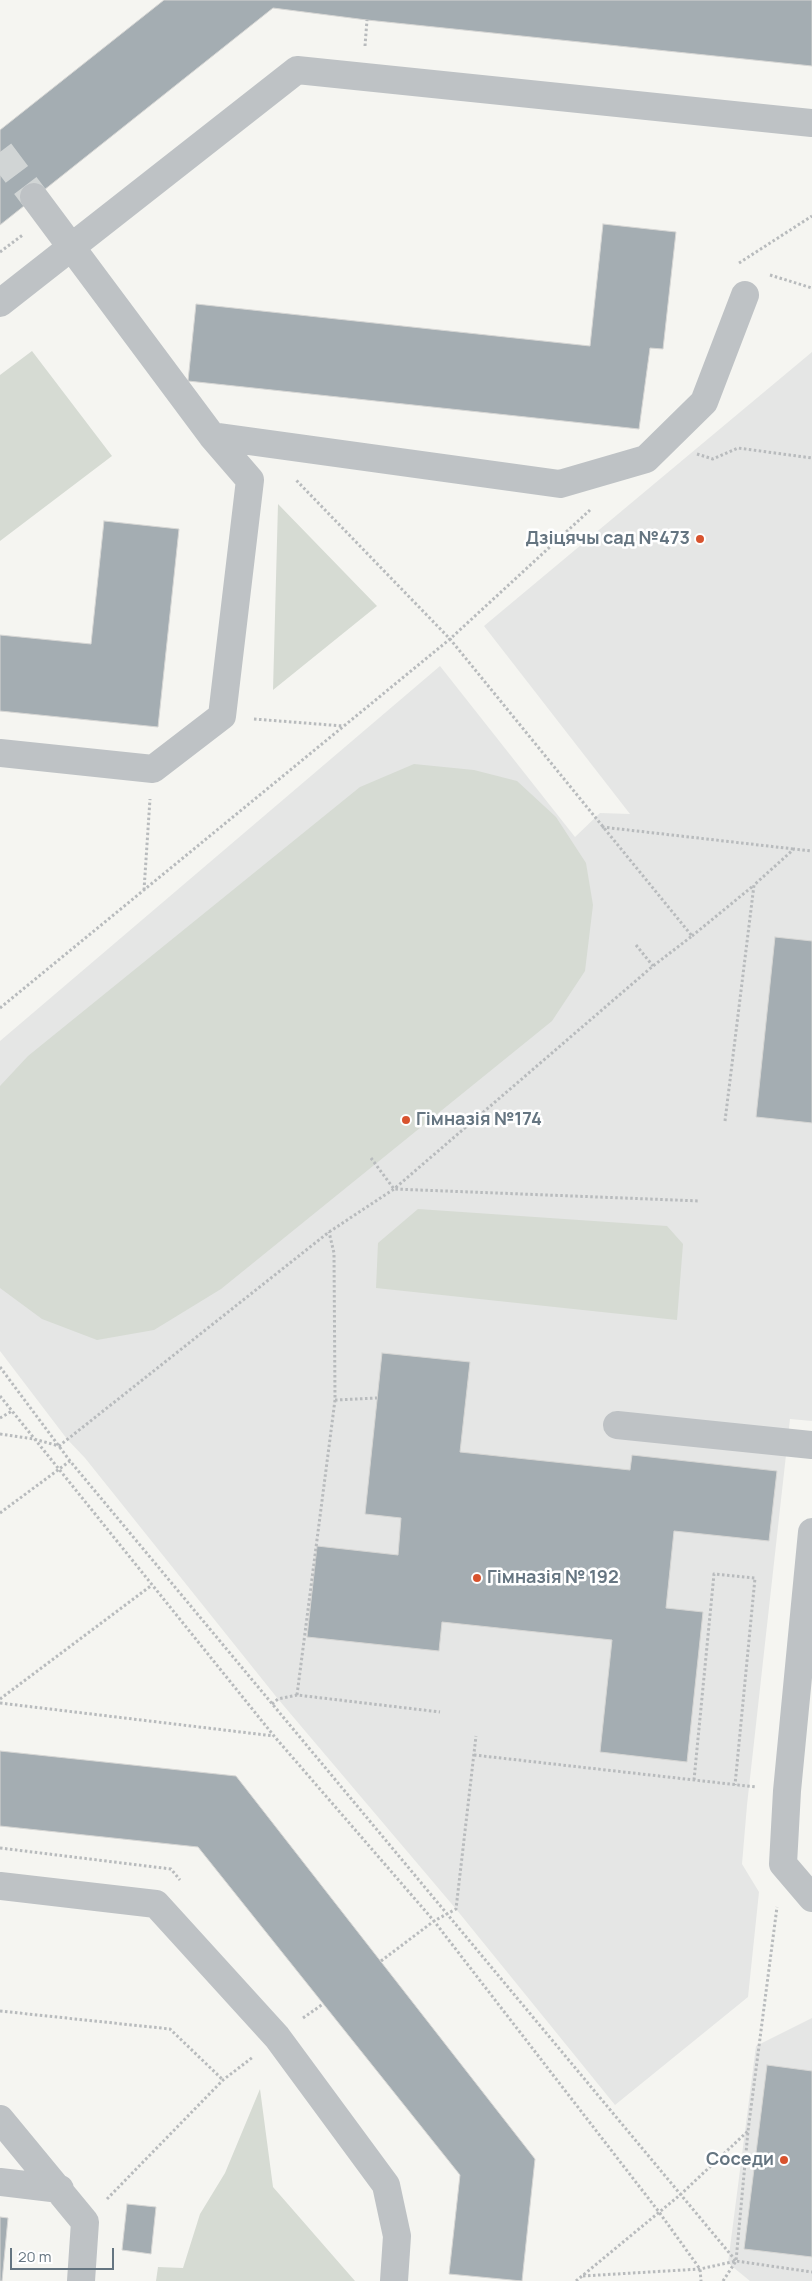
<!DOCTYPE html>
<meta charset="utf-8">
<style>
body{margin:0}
#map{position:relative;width:812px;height:2281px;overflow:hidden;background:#f5f5f1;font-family:Manrope,sans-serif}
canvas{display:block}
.scale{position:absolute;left:10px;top:2248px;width:104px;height:22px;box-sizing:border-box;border:2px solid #657581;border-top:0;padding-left:6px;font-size:15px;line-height:18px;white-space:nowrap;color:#657581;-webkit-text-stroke:4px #fff;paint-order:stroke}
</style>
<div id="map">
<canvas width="812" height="2281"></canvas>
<div class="scale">20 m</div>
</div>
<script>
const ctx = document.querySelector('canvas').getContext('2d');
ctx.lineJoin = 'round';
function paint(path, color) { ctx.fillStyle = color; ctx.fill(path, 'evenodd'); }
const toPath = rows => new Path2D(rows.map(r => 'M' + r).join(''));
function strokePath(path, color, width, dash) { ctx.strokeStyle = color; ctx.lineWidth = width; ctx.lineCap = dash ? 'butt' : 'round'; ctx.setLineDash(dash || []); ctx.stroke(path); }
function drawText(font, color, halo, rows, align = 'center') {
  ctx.font = font + ' Manrope,sans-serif'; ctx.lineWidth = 5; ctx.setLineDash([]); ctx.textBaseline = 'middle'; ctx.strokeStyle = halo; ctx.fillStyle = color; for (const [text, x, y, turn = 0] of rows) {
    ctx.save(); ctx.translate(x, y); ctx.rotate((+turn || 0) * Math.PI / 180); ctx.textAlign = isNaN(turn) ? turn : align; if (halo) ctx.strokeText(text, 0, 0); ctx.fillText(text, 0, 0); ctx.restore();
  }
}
paint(toPath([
 [812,352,812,1421,790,1419,747,1805,742,1864,759,1892,748,1997,615,2105,456,1909,278,1699,85,1458,67,1439,0,1351,0,1041,440,666,575,837,600,813,630,814,484,626],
 [812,2018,812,2281,750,2281,728,2263,756,2046]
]), '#e5e6e5');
paint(toPath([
 [32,351,112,456,0,541,0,375],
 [278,504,377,606,273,690],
 [414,764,474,770,517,781,556,817,586,863,593,905,585,971,552,1021,221,1289,154,1330,97,1340,42,1319,0,1288,0,1086,28,1056,360,787],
 [418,1209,667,1226,683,1244,677,1320,376,1288,378,1243],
 [260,2089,273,2187,355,2281,156,2281,158,2267,183,2268,200,2214,225,2173]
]), '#d6dbd3');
const building = toPath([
 [164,0,812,0,812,66,367,20,273,8,0,225,0,130,164,0],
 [603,224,676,232,663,349,650,348,639,429,188,381,196,304,590,346,603,224],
 [104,521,179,529,158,727,0,711,0,635,91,644,104,521],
 [775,937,812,941,812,1123,756,1117,775,937],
 [382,1353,470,1362,460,1452,630,1470,632,1455,777,1471,769,1541,674,1531,666,1608,703,1612,687,1762,600,1752,612,1640,442,1622,439,1651,307,1637,317,1546,398,1555,401,1518,365,1514,382,1353],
 [0,1751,236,1776,535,2159,522,2281,449,2274,460,2175,198,1847,0,1826,0,1751],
 [767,2065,812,2071,812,2257,744,2249,767,2065],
 [127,2204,156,2207,151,2254,122,2250,127,2204],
 [0,2217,8,2218,2,2281,0,2281,0,2217]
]);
paint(building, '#a4adb2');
strokePath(building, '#d6d6d4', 1);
strokePath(toPath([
 [0,152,34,197]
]), '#d1d5d5', 28, [28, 14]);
strokePath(toPath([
 [365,46,367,20],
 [0,252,24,234],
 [739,263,812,216],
 [770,275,812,288],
 [697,454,713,459,738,448,812,458],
 [254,719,343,726],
 [602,827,794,849],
 [144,890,150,799],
 [692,936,753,886],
 [636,945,653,966],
 [0,1008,450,639,590,510],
 [725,1121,754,885,794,849,812,851],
 [371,1158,394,1189,700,1201],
 [0,1367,70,1461,736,2261],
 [0,1396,274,1736,434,1921,659,2212,700,2269,701,2281],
 [335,1400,377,1398],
 [0,1418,12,1411],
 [0,1434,34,1439,59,1446,329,1232,394,1189,653,966,692,936,450,639,296,480],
 [0,1513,70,1461],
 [297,1695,335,1400,334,1253,329,1232],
 [0,1699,152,1585],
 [0,1703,274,1736],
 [272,1704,278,1699,297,1695,440,1712],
 [474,1755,756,1787],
 [694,1780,714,1574,755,1578,735,1785],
 [0,1848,171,1869,180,1880],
 [381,1961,434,1921,456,1909,476,1736],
 [0,2011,170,2029,223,2080],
 [303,2018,323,2004],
 [107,2199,223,2080,253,2057],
 [583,2276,700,2269,736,2261,812,2272],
 [576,2281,680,2195,748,2131],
 [723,2281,736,2261,748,2131,777,1907]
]), '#b8bbbd', 3, [2.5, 2.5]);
strokePath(toPath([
 [0,303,297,70,812,123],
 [212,436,560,484,646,459,704,402,745,295],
 [0,753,153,769,222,716,250,480,212,436,34,197],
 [617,1425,812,1445],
 [812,1532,787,1791,783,1864,812,1898],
 [0,1886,156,1904,277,2037,386,2185,397,2236,394,2281],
 [0,2119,85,2222,81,2281],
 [0,2182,60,2189]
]), '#bec2c5', 28);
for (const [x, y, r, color] of [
 [700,539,5,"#d8532e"],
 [406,1120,5,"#d8532e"],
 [477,1578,5,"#d8532e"],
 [784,2160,5,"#d8532e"]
]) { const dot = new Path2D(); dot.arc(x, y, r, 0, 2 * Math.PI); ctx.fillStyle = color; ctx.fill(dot); strokePath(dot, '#fff', 2); }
drawText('bold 18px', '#657581', '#fff', [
 ["Дзіцячы сад №473",690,539],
 ["Гімназія №174",416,1120,"left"],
 ["Гімназія № 192",487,1578,"left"],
 ["Соседи",774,2160]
], 'right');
</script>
